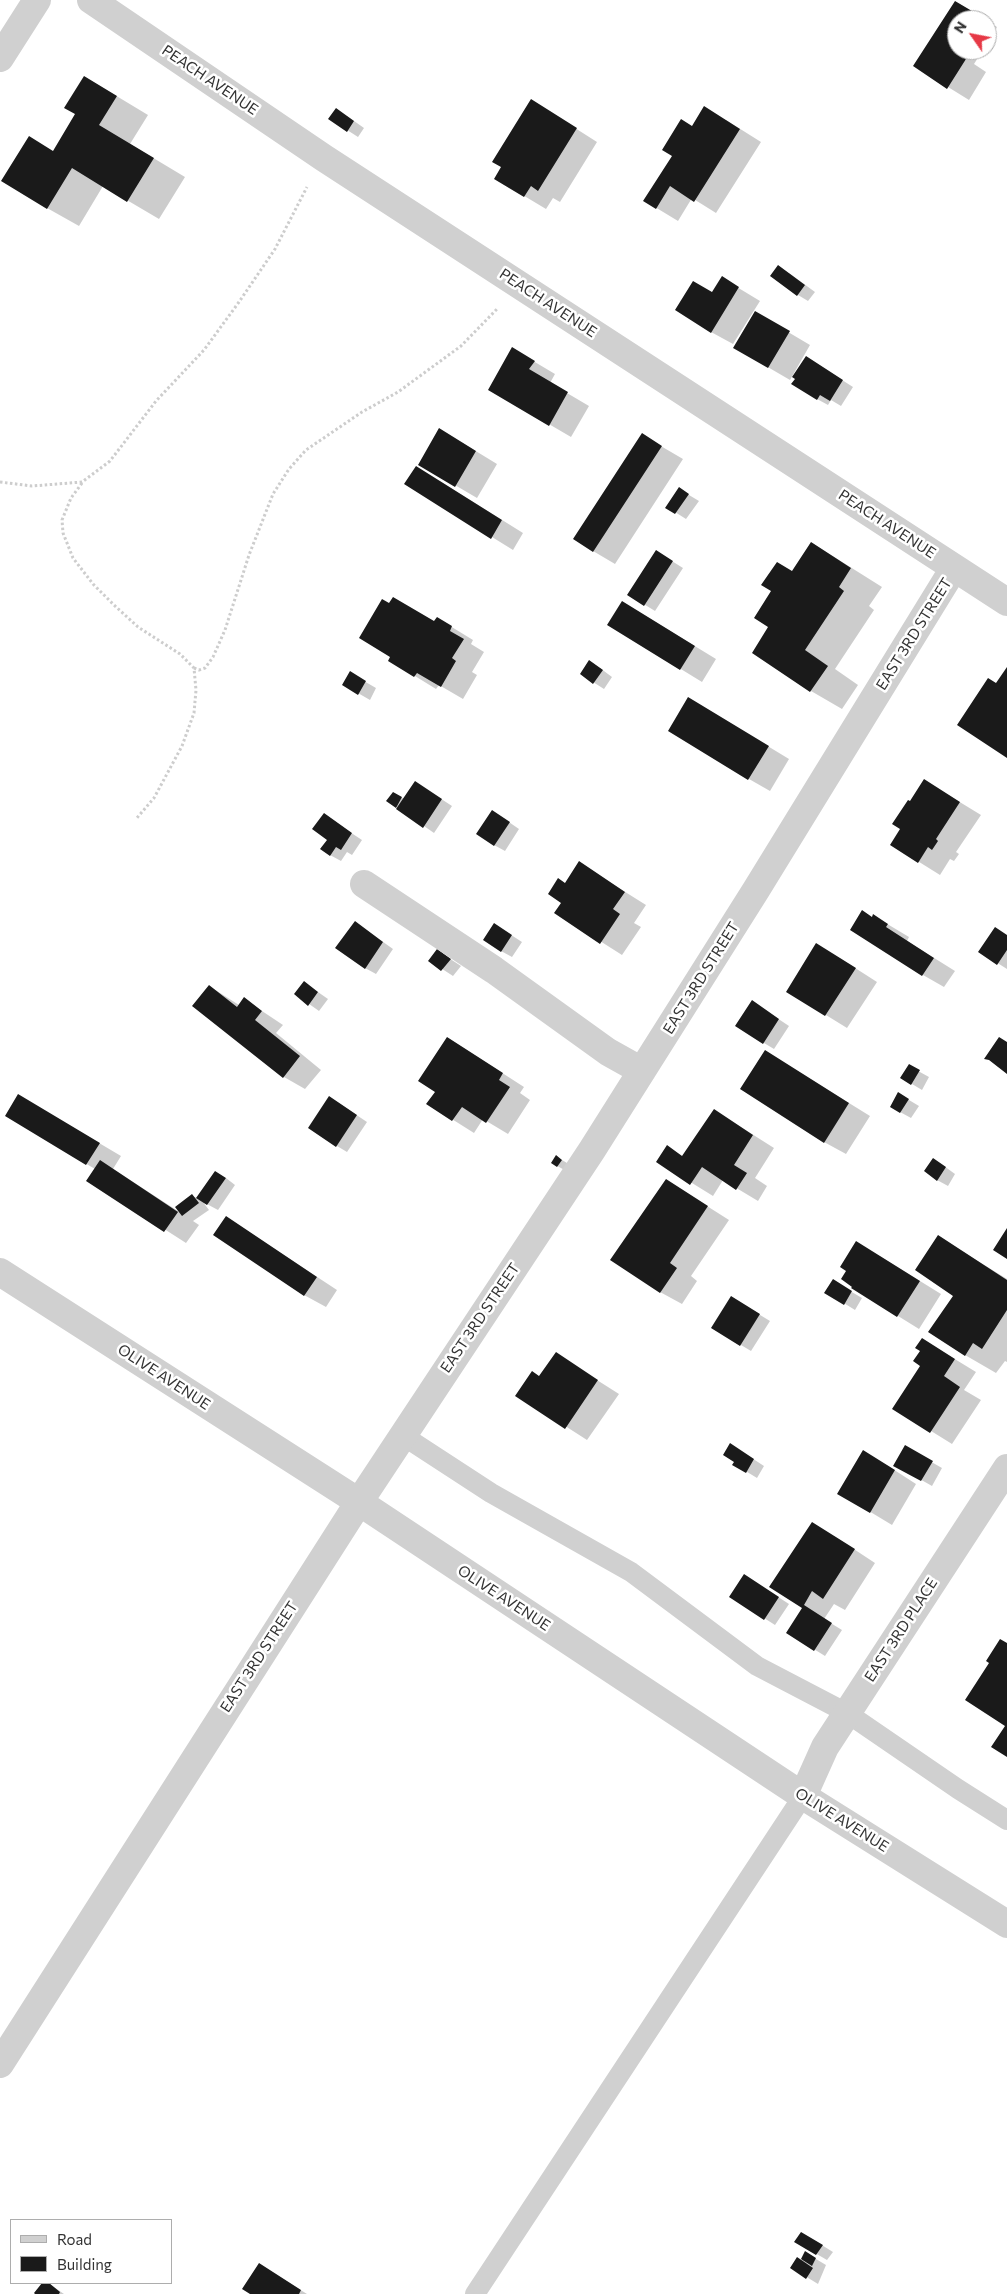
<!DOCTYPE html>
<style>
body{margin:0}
#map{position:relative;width:1007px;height:2294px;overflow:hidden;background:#fff;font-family:Commissioner,sans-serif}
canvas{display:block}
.legend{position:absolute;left:10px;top:2219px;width:162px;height:65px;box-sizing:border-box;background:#fff;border:1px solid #adadad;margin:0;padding:6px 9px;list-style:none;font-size:15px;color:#333}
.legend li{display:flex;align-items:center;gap:10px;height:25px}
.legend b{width:25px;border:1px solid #adadad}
.north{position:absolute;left:947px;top:10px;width:50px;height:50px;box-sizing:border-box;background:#fff;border:1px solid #adadad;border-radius:50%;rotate:303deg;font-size:14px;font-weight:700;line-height:20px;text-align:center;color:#333}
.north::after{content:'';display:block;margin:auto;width:18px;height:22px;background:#e63946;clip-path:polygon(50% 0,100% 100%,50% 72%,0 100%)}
</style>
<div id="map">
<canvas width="1007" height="2294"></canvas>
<ul class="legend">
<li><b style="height:6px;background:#d0d0d0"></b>Road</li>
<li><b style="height:14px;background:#1a1a1a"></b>Building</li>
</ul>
<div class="north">N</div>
</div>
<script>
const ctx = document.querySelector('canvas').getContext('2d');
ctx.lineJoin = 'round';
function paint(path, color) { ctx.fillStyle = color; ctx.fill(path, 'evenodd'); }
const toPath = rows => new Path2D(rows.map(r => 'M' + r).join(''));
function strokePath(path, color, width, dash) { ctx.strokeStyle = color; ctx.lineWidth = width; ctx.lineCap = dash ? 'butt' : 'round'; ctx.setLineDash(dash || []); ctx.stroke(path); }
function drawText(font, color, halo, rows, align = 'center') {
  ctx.font = font + ' Commissioner,sans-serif'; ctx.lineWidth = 5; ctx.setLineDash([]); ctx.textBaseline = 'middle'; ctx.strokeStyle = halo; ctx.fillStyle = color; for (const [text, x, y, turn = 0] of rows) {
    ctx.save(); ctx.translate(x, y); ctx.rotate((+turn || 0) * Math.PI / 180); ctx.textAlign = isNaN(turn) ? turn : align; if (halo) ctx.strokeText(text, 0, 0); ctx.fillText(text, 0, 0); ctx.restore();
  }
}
paint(toPath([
 [956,2,986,20,957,20,957,50,983,50,974,64,986,72,969,100,948,87],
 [987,21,997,27,987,43],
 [85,77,148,115,130,144,185,177,159,219,103,186,79,226,47,208,53,152,77,114],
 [553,114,597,142,560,202,553,198,546,209,496,179,503,166],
 [347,116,364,128,358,137,330,119],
 [726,120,761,142,716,213,692,198,678,221,645,201,693,127],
 [789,273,815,292,808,301,798,295],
 [722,278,760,301,733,344,711,332,713,293],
 [756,313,810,345,790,380,735,348],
 [513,349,555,374,550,383,589,406,571,437,489,389],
 [817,364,853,387,841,406,831,400,828,405,817,399],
 [642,435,683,459,615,564,593,551],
 [461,442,497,464,477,498,419,464],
 [438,480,523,533,513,550,492,537],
 [679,489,699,501,686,519,667,507],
 [812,543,882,587,869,606,874,610,835,669,858,685,842,709,811,691,770,627],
 [667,558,683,568,655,611,629,595],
 [390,605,434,623,437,618,473,640,471,644,484,652,472,672,477,675,463,699,439,685,436,689,389,660,392,657],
 [644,615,716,659,702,682,609,625],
 [600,668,612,677,604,689,593,682],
 [350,673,376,688,370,700,344,685],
 [710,711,789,759,770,791,749,779],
 [426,789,452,806,434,833,388,801,394,793,404,799],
 [945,793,981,815,956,852,959,854,954,861,950,859,940,875,892,845,902,829,911,803],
 [324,815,362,840,352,855,347,852,341,861,330,855],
 [503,818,519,829,505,851,494,845],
 [579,863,646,905,634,923,641,927,622,955,556,913,563,903,565,884],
 [874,916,909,937,907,941,955,971,944,987,923,975,872,918],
 [365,929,393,949,376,974,365,968],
 [505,931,522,942,512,957,501,951],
 [1007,936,1007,969,980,952],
 [438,951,461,966,453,976,430,961],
 [838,957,877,982,847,1028,787,991],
 [305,983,328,999,319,1011,295,994],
 [209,986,239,1005,244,999,283,1025,276,1033,321,1070,305,1089,284,1077],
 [762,1008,789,1026,774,1049,764,1043],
 [448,1038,524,1087,520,1093,530,1100,508,1134,483,1119,474,1133,428,1104,436,1092],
 [765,1051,870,1116,846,1154,824,1142],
 [909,1066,929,1077,922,1090,902,1078],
 [899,1094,919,1106,911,1118,900,1112],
 [340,1104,367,1122,347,1152,337,1146],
 [40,1108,121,1156,113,1169,181,1213,192,1196,197,1198,226,1178,235,1185,218,1210,203,1202,209,1210,193,1221,199,1225,186,1243,88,1180,95,1169,6,1116],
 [714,1110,774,1148,755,1178,767,1186,758,1201,723,1180,713,1196,658,1162,667,1147,684,1157],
 [557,1157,572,1166,568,1172,552,1163],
 [944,1166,955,1174,948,1186,937,1180],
 [666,1180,729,1220,691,1276,697,1281,682,1304,660,1292],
 [226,1217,337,1290,326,1307,304,1295],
 [939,1237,1007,1279,1007,1362,1005,1361,996,1373,965,1355,955,1295],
 [878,1255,941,1294,919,1329,853,1288],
 [833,1281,862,1298,855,1310,826,1292],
 [742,1304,770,1321,751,1351,741,1345],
 [922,1339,976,1372,964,1390,981,1400,952,1444,894,1408,922,1365],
 [556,1354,619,1394,587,1440,517,1395,540,1377],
 [905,1447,942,1468,932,1486,895,1465],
 [741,1451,764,1466,757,1478,734,1464],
 [885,1464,916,1484,892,1525,839,1493],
 [834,1536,875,1563,845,1610,834,1604,824,1619,842,1630,825,1656,788,1633,804,1608,771,1586],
 [755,1582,789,1604,775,1625,731,1597],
 [812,2239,833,2252,827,2260,796,2242],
 [806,2253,826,2265,818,2284,792,2268,801,2261],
 [280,2277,307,2294,252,2294],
 [43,2283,48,2283,64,2294,37,2294,35,2292]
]), '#0003');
paint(toPath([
 [955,1,977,14,973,20,957,20,957,45,953,51,966,59,947,89,913,66],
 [84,76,117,96,99,125,154,158,127,202,72,168,47,209,1,181,29,136,53,151,75,114,64,108],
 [531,99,577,128,538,191,531,186,524,197,494,179,501,167,492,162],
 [704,106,740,129,694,202,670,186,656,209,643,201,672,156,662,150,681,119,692,126],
 [336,108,354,121,347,132,328,119],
 [778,265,805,285,797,296,770,276],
 [722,276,739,287,711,333,675,310,693,281,712,292],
 [755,311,790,331,768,368,733,348],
 [512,347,535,361,529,369,568,392,549,426,488,390],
 [806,356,843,380,830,401,820,395,817,400,791,384,795,379,792,377],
 [439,428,476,451,455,487,418,465],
 [642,433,662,446,593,552,573,539],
 [416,466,502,520,491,539,404,484],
 [679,487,689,494,675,514,665,508],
 [811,542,851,568,839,587,844,591,805,650,828,666,810,692,752,653,768,627,754,618,771,591,761,585,777,562,792,571],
 [656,550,673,561,644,606,627,595],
 [393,597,434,621,437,617,452,626,450,631,464,639,452,658,456,661,441,687,417,673,414,677,388,661,390,657,359,638,382,599,389,603],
 [622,601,695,646,680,670,607,625],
 [589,660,603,670,593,684,580,674],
 [1007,667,1007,758,957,725,988,678,996,683],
 [350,671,366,681,358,695,342,685],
 [688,697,769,746,748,780,668,731],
 [924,779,960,802,936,839,938,841,932,850,928,847,918,863,890,845,900,829,892,824,908,800,910,801],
 [415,781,442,799,423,828,396,809],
 [393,792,402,797,396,808,386,801],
 [492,810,510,822,494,846,476,834],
 [324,813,352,833,341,850,336,847,330,856,320,849,327,840,312,829],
 [579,861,625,892,613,909,620,914,600,944,554,913,561,903,548,894,558,878,565,883],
 [862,910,872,917,873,914,888,924,886,927,934,958,922,976,850,930],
 [355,921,383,942,365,969,335,948],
 [494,923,512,935,501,952,483,940],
 [995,927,1007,935,1007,950,997,965,978,952],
 [816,943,856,968,825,1016,786,992],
 [437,949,451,959,441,971,428,961],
 [304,981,318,992,308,1006,294,994],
 [209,985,237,1007,244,997,262,1011,255,1020,300,1056,283,1078,192,1006],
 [752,1000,779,1019,763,1044,735,1026],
 [447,1037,503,1073,499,1080,510,1087,486,1123,462,1107,452,1121,426,1104,435,1092,418,1081],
 [999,1037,1007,1042,1007,1074,989,1060,984,1059],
 [765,1050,849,1103,824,1143,740,1089],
 [909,1064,920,1070,911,1085,900,1078],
 [898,1092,909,1099,900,1113,890,1107],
 [18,1094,100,1143,86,1165,5,1116],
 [329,1096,357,1115,336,1147,308,1128],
 [714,1109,753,1135,734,1165,747,1173,736,1190,702,1167,690,1185,656,1162,667,1145,682,1156],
 [556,1155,562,1160,557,1167,551,1163],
 [933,1158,946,1167,937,1181,924,1171],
 [100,1160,178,1212,164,1232,86,1181],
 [215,1171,226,1178,207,1205,196,1198],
 [666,1179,708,1206,670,1263,677,1268,660,1293,610,1260],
 [192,1194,199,1203,182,1216,175,1207],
 [226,1216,317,1277,304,1296,213,1235],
 [1007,1228,1007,1259,993,1250],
 [938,1235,1007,1280,1007,1310,982,1349,973,1343,965,1356,928,1332,953,1296,915,1270],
 [856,1241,920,1281,897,1317,851,1288,852,1287,841,1279,846,1271,840,1267],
 [833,1279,852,1291,844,1305,824,1293],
 [731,1296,760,1314,740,1346,711,1328],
 [922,1338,955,1359,944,1376,960,1387,930,1433,892,1409,920,1366,913,1361,920,1351,915,1348],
 [556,1352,598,1380,565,1429,515,1396,532,1371,539,1376],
 [730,1443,754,1459,746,1473,732,1465,734,1462,723,1455],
 [905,1445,933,1461,921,1481,893,1466],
 [863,1450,895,1470,870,1513,837,1494],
 [812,1522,855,1549,823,1599,812,1591,804,1605,832,1623,814,1651,786,1633,802,1608,769,1587],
 [744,1574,779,1597,764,1620,729,1597],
 [1000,1639,1007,1643,1007,1757,991,1747,1005,1726,965,1700,989,1663,986,1661],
 [801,2232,823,2245,816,2255,794,2242],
 [805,2251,816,2258,812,2266,801,2259],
 [797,2257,813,2268,806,2279,790,2268],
 [259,2263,301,2290,299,2294,250,2294,242,2289],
 [42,2283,49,2283,60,2292,59,2294,35,2294,34,2293]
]), '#1a1a1a');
strokePath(toPath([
 [0,482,32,486,82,482,110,461,156,401,204,350,239,302,275,249,307,187],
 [82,483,71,498,62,520,63,533,73,558,93,584,114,605,138,627,180,654,194,668,196,690,194,713,182,746,154,798,136,819],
 [194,668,199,670,205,668,213,657,225,630,249,555,273,494,289,469,306,450,362,412,398,392,461,346,498,308]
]), '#cdcdcd', 3, [2.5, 2.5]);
strokePath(toPath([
 [402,1435,491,1493,631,1572,757,1666,847,1713,958,1789,1007,1820],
 [475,2294,803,1796]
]), '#d0d0d0', 20);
strokePath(toPath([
 [91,0,324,158,1007,602],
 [0,58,37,0],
 [364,884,494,970,608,1052,642,1071],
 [0,1272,359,1502,803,1796,1007,1924],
 [803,1796,825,1747,1007,1468],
 [0,2064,359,1502,592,1150,756,890,954,568]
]), '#d0d0d0', 28);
drawText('15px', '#333', '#fff', [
 ["PEACH AVENUE",210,80,34],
 ["PEACH AVENUE",548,303,33],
 ["PEACH AVENUE",887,524,33],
 ["EAST 3RD STREET",914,634,-58],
 ["EAST 3RD STREET",701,978,-58],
 ["EAST 3RD STREET",480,1318,-56],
 ["OLIVE AVENUE",164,1377,33],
 ["OLIVE AVENUE",504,1598,33],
 ["EAST 3RD PLACE",901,1630,-57],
 ["EAST 3RD STREET",259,1657,-57],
 ["OLIVE AVENUE",842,1820,32]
]);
</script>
